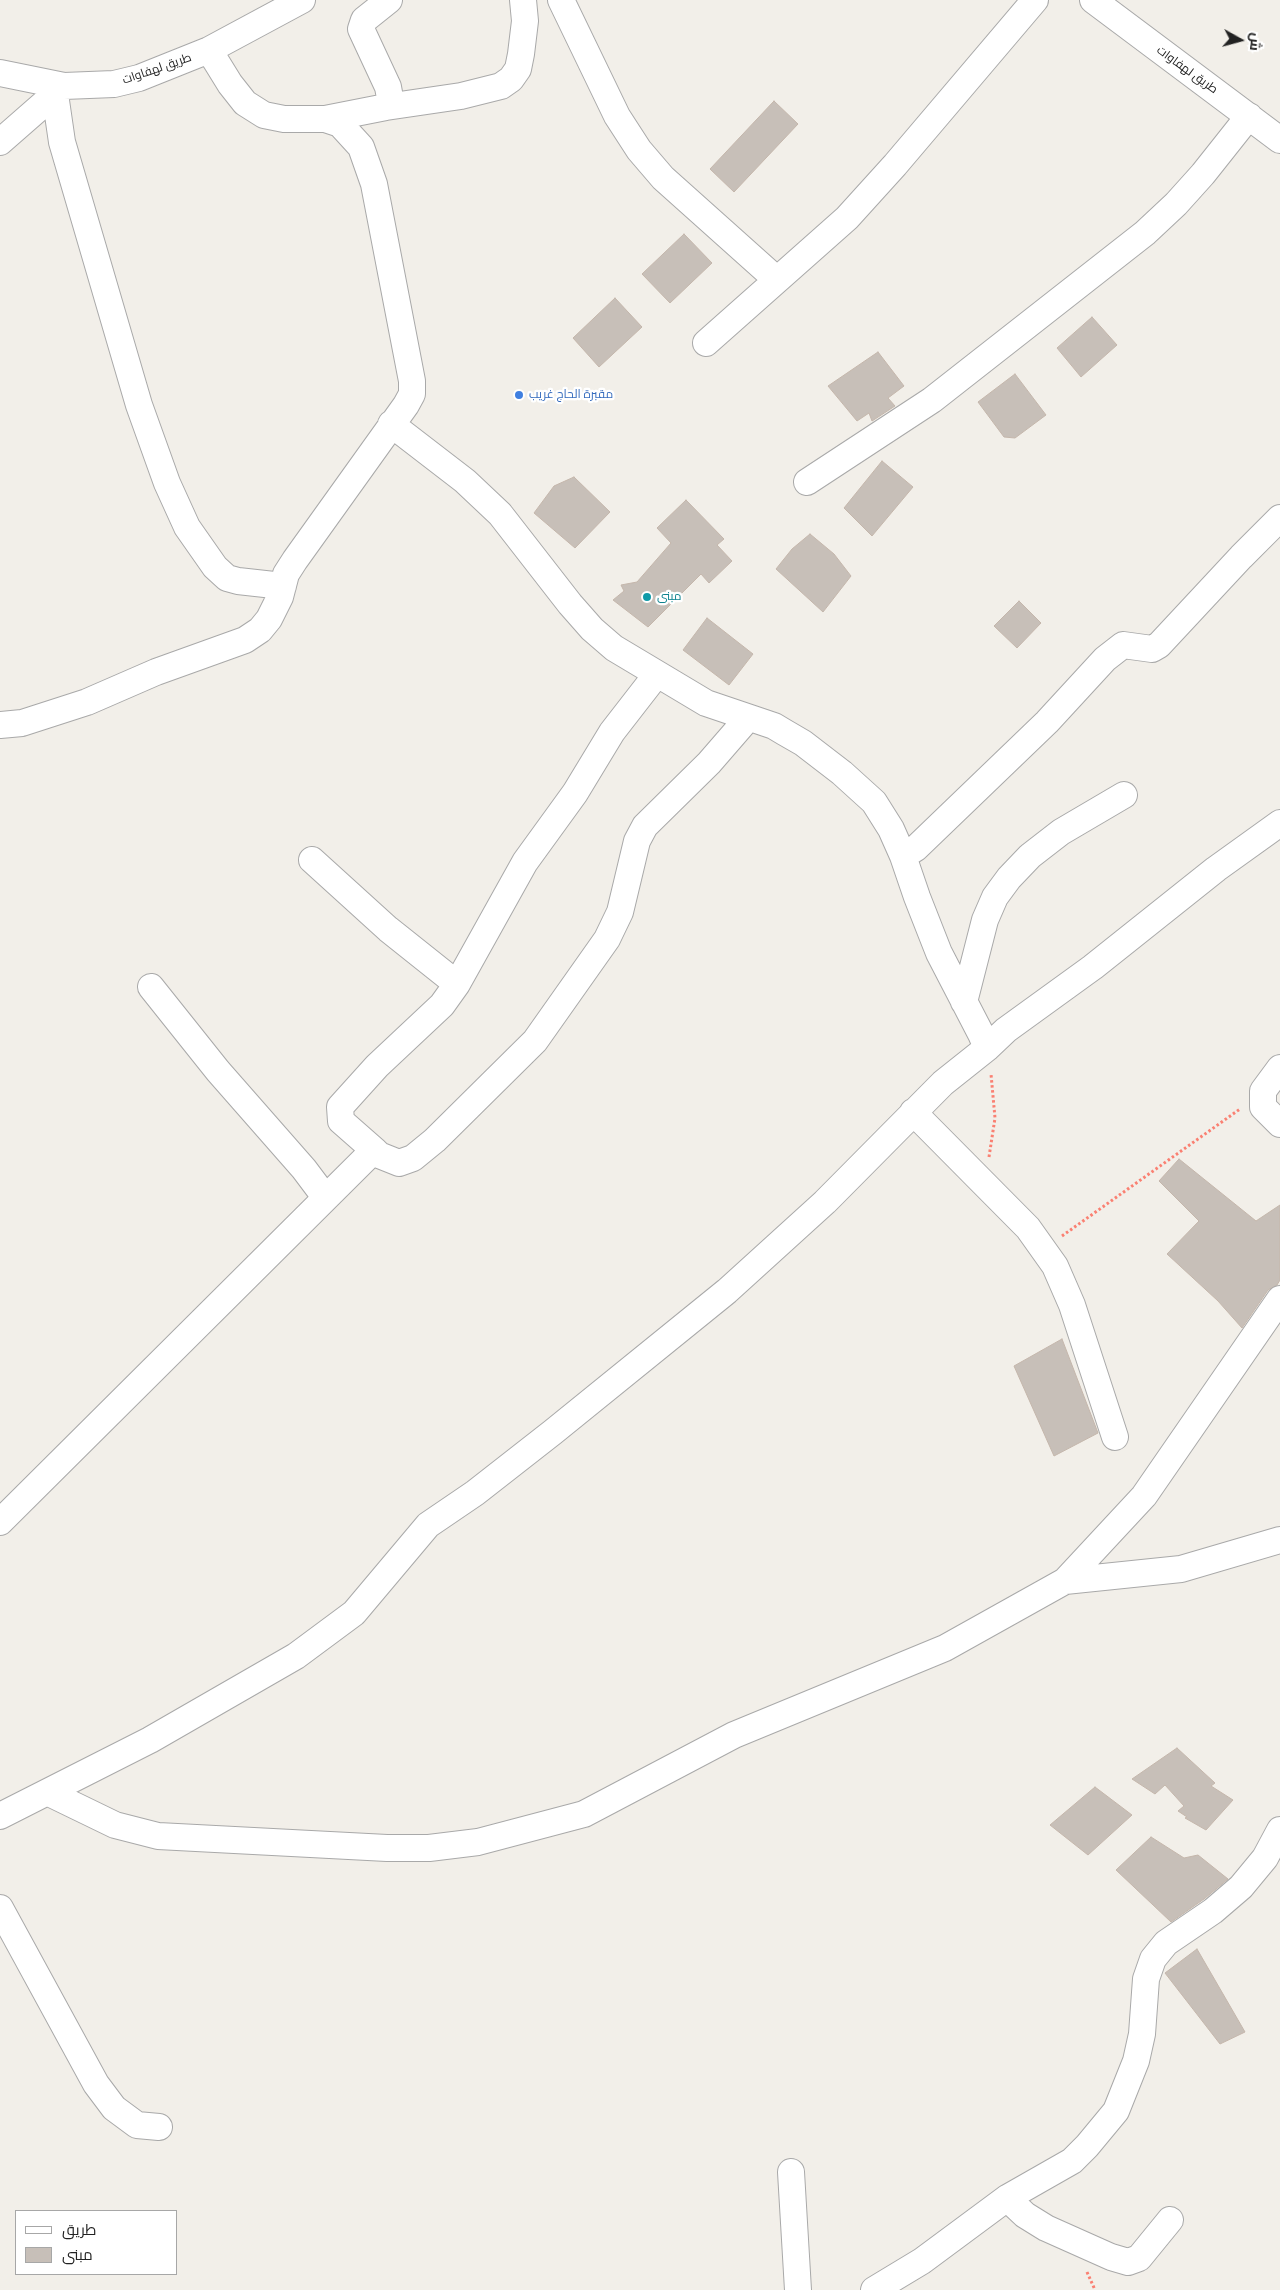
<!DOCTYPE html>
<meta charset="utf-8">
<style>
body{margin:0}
#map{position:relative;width:1280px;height:2290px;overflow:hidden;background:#f2efe9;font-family:"Fira Sans Condensed",Cairo,sans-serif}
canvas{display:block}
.legend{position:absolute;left:15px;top:2210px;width:162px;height:65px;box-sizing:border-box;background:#fff;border:1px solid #a7a7a7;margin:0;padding:6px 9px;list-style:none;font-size:15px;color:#222}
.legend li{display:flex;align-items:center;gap:10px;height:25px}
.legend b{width:25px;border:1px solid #a7a7a7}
.north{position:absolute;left:1215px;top:15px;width:50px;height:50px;-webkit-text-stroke:4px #fff;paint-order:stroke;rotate:97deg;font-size:14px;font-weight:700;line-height:20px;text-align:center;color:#222}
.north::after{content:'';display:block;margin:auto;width:18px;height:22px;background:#222;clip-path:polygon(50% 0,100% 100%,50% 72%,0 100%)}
</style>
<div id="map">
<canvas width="1280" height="2290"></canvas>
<ul class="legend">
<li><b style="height:6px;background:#fff"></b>طريق</li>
<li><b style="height:14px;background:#c7bfb8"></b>مبنى</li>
</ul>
<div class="north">ش</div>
</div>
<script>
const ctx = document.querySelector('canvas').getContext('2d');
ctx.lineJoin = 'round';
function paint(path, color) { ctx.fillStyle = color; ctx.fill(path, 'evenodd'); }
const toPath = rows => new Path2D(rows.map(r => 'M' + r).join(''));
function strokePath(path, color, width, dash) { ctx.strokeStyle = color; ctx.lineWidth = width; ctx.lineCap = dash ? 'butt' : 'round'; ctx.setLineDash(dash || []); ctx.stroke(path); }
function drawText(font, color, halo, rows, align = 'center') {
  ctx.font = font + ' "Fira Sans Condensed",Cairo,sans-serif'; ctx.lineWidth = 4.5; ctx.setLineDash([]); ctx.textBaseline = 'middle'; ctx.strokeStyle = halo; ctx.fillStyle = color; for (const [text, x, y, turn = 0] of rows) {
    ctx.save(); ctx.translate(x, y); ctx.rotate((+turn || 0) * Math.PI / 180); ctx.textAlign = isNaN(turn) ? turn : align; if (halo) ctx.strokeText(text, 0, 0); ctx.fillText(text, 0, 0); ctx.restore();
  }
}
const building = toPath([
 [774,101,798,124,734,192,710,169,774,101],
 [684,234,712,263,670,303,642,274,684,234],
 [615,298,642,327,599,367,573,338,615,298],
 [1092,317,1117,345,1081,377,1057,348,1092,317],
 [878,352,904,386,888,398,895,406,872,421,869,413,857,421,828,386,878,352],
 [1015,374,1046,415,1015,438,1004,437,978,402,1015,374],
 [882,461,913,487,872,536,844,508,882,461],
 [574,477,610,512,575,548,534,513,554,486,574,477],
 [686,500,724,539,717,545,732,561,709,583,701,574,648,627,613,600,624,591,621,585,637,582,671,543,657,528,686,500],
 [810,534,834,554,851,576,823,612,776,569,792,549,810,534],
 [1019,601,1041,623,1017,648,994,626,1019,601],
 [707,618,753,654,729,685,683,650,707,618],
 [1179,1159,1256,1221,1280,1205,1280,1280,1277,1285,1268,1290,1242,1328,1218,1301,1167,1254,1199,1221,1159,1181,1179,1159],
 [1062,1339,1098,1433,1054,1456,1014,1366,1062,1339],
 [1177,1748,1215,1783,1211,1786,1233,1800,1206,1830,1185,1818,1187,1817,1178,1811,1184,1806,1165,1785,1155,1794,1132,1779,1177,1748],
 [1095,1787,1132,1815,1088,1855,1050,1825,1095,1787],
 [1151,1837,1184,1858,1198,1855,1228,1879,1204,1899,1171,1922,1116,1870,1151,1837],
 [1197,1949,1245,2032,1220,2044,1165,1973,1197,1949]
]);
paint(building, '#c7bfb8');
strokePath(building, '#c4b6ab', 1);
const minor = toPath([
 [561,0,617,116,639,150,663,178,777,280],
 [1093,0,1280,140],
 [0,73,64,86,114,84,139,78,209,50,302,0],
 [55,94,62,142,139,405,167,483,187,527,215,567,227,578,238,581,283,586],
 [386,107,461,96,501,86,511,79,518,69,521,54,525,21,523,0],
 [325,119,386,107,390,98,388,87,361,29,364,20,389,0],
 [0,142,64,86],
 [706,343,847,218,895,165,1035,0],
 [391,424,465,481,500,514,570,604,592,629,614,648,706,703,774,726,784,732,803,743,842,773,874,802,891,829,903,856,917,897,939,953,981,1034,987,1048],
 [807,482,932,400,1145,233,1176,204,1203,174,1249,116],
 [0,725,22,723,87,702,156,672,245,640,260,630,269,619,280,597,286,574,295,560,406,405,412,394,412,381,374,184,361,147,340,124,325,119,284,119,264,115,245,103,230,84,209,50],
 [903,856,916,848,1047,722,1105,659,1123,645,1152,649,1159,645,1241,557,1280,518],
 [312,860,388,929,457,984],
 [151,987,218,1071,304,1169,325,1197],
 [964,1002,985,920,995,897,1009,878,1030,856,1061,832,1124,795],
 [1280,1068,1263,1091,1263,1107,1280,1124],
 [913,1112,1028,1228,1055,1266,1072,1305,1115,1437],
 [374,1150,341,1121,340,1107,377,1066,442,1005,457,984,525,862,575,793,612,732,657,674],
 [0,1522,374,1150,379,1155,399,1163,413,1158,435,1140,535,1041,607,939,620,912,637,841,645,826,709,763,748,718],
 [1065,1581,1181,1569,1280,1540],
 [49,1793,115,1825,158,1836,387,1848,429,1848,478,1842,584,1814,734,1735,945,1648,1065,1581,1144,1496,1280,1299],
 [0,1816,150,1740,296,1656,354,1613,428,1525,475,1493,553,1432,727,1291,825,1202,943,1083,987,1048,1006,1030,1093,967,1216,869,1280,823],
 [0,1908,96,2084,114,2108,137,2125,159,2127],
 [791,2172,798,2290],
 [1007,2198,1025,2215,1046,2228,1111,2257,1128,2262,1139,2258,1170,2220],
 [874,2290,922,2261,1007,2198,1072,2161,1087,2146,1116,2111,1136,2061,1142,2034,1146,1979,1153,1959,1166,1943,1213,1911,1241,1887,1265,1858,1280,1830]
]);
strokePath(minor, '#a9a9a9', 28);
strokePath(toPath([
 [989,1157,995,1118,991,1074],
 [1062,1236,1240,1109],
 [1087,2272,1095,2290]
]), '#fa8072', 3, [2.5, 2.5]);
strokePath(minor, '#fff', 26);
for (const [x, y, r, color] of [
 [519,395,5,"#3f7fe0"],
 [647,597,5,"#0f9aa8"]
]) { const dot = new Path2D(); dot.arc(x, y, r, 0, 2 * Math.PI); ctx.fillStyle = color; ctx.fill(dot); strokePath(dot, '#fff', 2); }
drawText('12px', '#222', '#fff', [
 ["طريق لهفاوات",157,69,-19],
 ["طريق لهفاوات",1187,70,36]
]);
drawText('12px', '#366cbe', '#fff', [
 ["مقبرة الحاج غريب",529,395]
], 'left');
drawText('12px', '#0d838f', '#fff', [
 ["مبنى",657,597]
], 'left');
</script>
